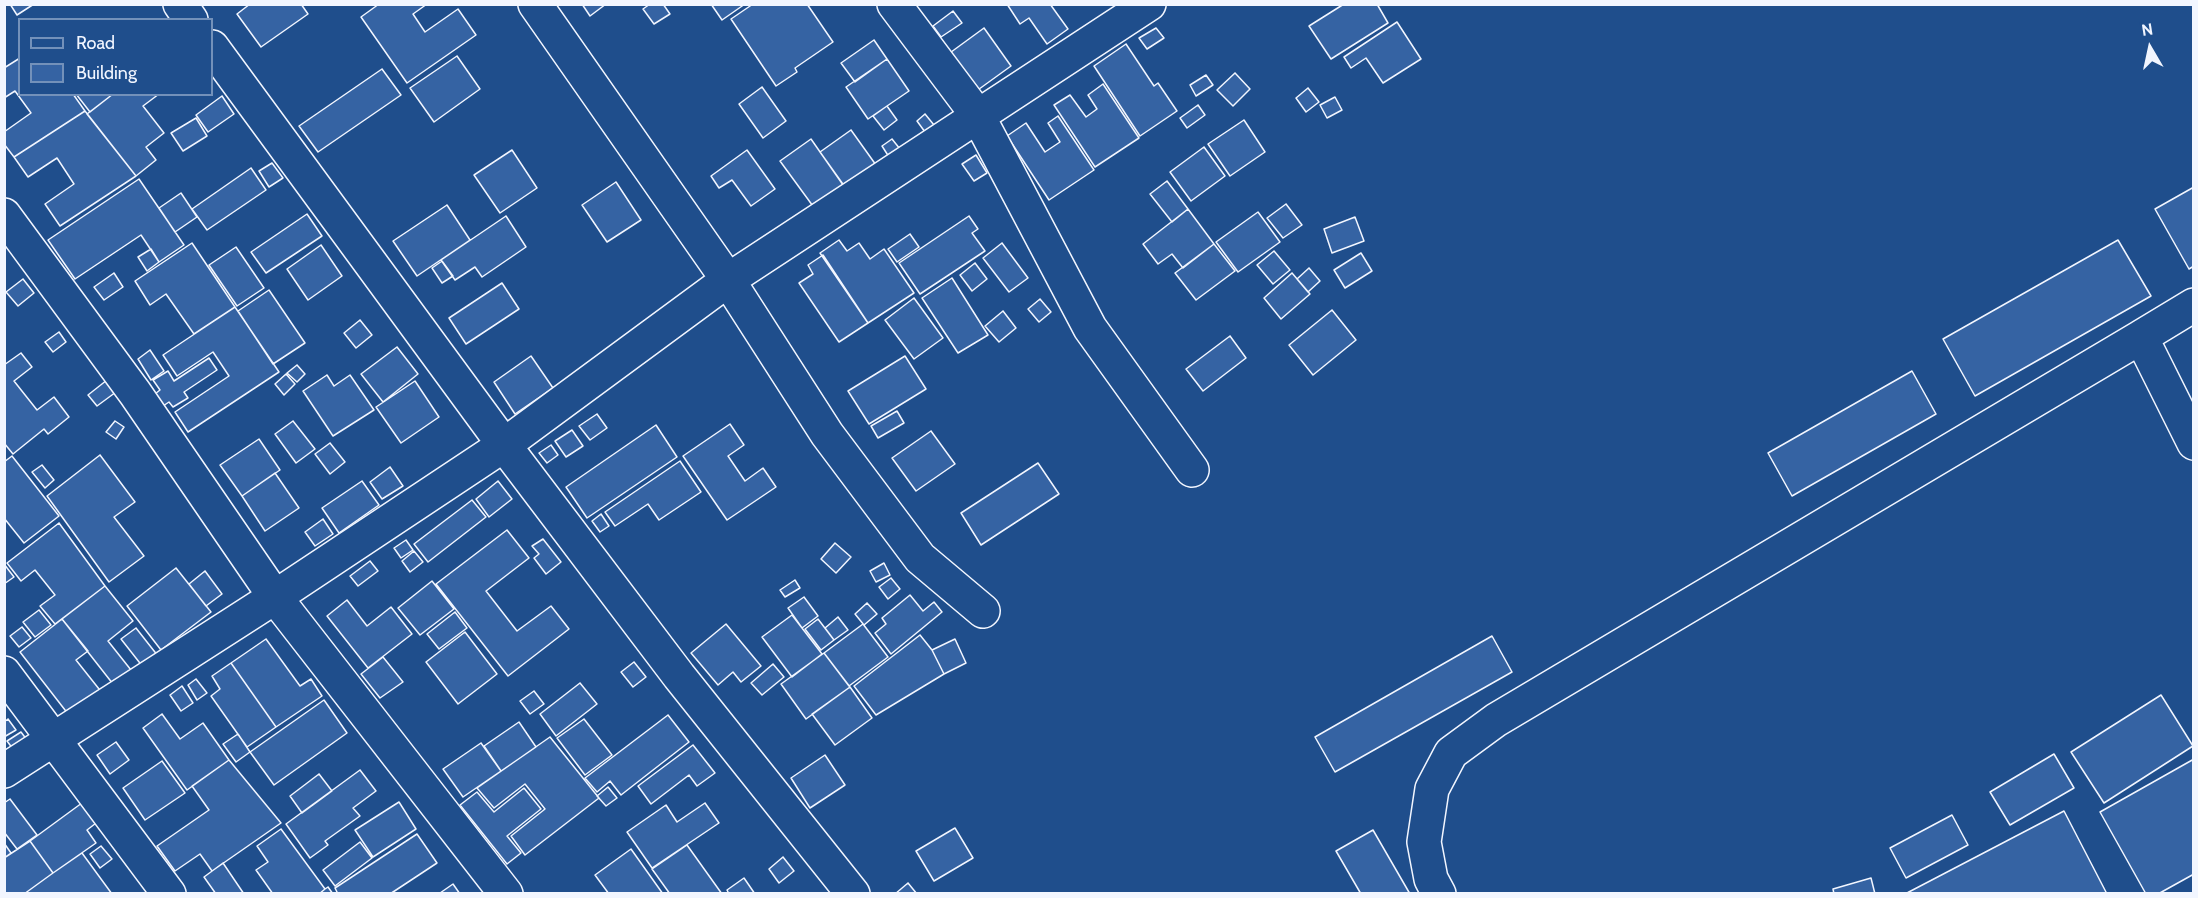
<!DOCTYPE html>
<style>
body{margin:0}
#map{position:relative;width:2198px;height:898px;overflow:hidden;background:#1f4e8c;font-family:Cabin,sans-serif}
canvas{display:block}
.frame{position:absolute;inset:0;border:6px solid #f2f6ff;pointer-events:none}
.legend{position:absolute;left:18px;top:18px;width:195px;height:78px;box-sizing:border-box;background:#1f4e8c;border:2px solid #7391ba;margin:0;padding:8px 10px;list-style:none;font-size:18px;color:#f2f6ff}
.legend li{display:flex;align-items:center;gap:12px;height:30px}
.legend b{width:30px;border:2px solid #7391ba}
.north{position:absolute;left:2120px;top:18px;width:60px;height:60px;-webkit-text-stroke:4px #1f4e8c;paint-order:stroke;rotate:351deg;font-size:16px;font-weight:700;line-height:24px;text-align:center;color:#f2f6ff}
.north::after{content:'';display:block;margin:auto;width:21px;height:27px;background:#f2f6ff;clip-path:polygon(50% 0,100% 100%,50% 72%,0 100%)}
</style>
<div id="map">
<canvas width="2198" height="898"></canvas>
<div class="frame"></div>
<ul class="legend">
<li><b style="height:8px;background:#1f4e8c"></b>Road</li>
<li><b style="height:16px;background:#3563a3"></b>Building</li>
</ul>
<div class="north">N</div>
</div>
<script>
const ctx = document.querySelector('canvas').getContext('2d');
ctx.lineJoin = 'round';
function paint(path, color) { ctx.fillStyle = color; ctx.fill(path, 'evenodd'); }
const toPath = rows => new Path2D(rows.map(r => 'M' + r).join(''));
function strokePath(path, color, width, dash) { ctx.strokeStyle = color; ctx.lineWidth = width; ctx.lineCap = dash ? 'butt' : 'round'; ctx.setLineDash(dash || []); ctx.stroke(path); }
const building = toPath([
 [10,4,34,4,17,15,10,4],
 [250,4,301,4,308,14,261,47,237,14,250,4],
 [379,4,427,4,413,14,425,32,458,9,476,35,407,83,361,17,379,4],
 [582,4,606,4,590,16,582,4],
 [650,4,663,4,670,14,654,24,643,9,650,4],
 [711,4,745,4,722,20,711,4],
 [753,4,807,4,833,42,795,68,797,72,776,86,731,19,753,4],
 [1007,4,1050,4,1068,29,1047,44,1029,18,1020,24,1007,4],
 [1344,4,1377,4,1388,23,1331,59,1309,26,1344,4],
 [953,11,962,23,941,37,933,26,953,11],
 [1397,22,1421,59,1383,83,1366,58,1351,68,1344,57,1397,22],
 [984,28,1011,66,975,92,947,55,984,28],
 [1156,28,1164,38,1147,49,1139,38,1156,28],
 [874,40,887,59,855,82,841,63,874,40],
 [1126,44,1154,86,1158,83,1177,111,1140,136,1094,66,1126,44],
 [457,56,480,89,434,122,410,88,457,56],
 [20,58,20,94,73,94,85,111,14,157,4,144,4,132,31,113,15,91,4,98,4,68,20,58],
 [887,59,909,91,868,119,846,87,887,59],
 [382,69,401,95,318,152,299,126,382,69],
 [1235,73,1250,89,1233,106,1217,90,1235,73],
 [1206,75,1213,85,1196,96,1190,85,1206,75],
 [1103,84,1139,138,1095,167,1054,105,1070,95,1086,117,1097,109,1088,95,1103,84],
 [762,87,786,121,763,138,739,104,762,87],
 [1308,88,1319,102,1306,112,1296,98,1308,88],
 [76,94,113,94,90,112,76,94],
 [113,94,159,94,143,106,164,133,146,147,156,160,136,176,87,114,113,94],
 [222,96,234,114,208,132,196,115,222,96],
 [1335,97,1342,110,1327,118,1320,105,1335,97],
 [1198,105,1205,115,1187,128,1180,118,1198,105],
 [887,106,897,120,884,130,873,116,887,106],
 [85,111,136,176,60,226,45,204,74,184,57,158,28,177,14,157,85,111],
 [925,114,934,125,925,132,917,121,925,114],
 [1058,116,1094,170,1049,200,1007,136,1026,123,1045,152,1060,142,1048,123,1058,116],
 [196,118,207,136,183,151,171,133,196,118],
 [1244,120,1265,152,1230,176,1208,144,1244,120],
 [851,130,876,165,845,187,820,152,851,130],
 [811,139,848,192,818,213,780,161,811,139],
 [892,139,900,149,889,157,882,146,892,139],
 [1204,147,1225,176,1191,201,1170,172,1204,147],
 [512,150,537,188,500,213,474,175,512,150],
 [747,150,775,189,751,206,732,180,719,188,711,176,747,150],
 [976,155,987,173,974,181,962,164,976,155],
 [272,163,283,178,269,187,259,171,272,163],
 [251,168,266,190,207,230,192,209,251,168],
 [139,179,184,245,159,262,141,235,75,279,48,240,139,179],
 [1167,181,1188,209,1172,222,1150,194,1167,181],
 [616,182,641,220,607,242,582,205,616,182],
 [2194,187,2194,266,2189,269,2155,209,2194,187],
 [181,193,197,217,175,232,159,208,181,193],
 [1286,204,1302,225,1283,238,1267,218,1286,204],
 [447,205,470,240,417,276,393,241,447,205],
 [1188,209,1214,244,1183,268,1172,254,1158,264,1143,244,1188,209],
 [1258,212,1280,242,1238,272,1216,242,1258,212],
 [307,214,322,236,266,273,251,252,307,214],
 [506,216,526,247,482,277,475,267,455,280,441,260,506,216],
 [969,216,978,229,972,233,985,251,920,294,899,263,969,216],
 [1355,217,1364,241,1332,253,1324,229,1355,217],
 [910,234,919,247,897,262,888,249,910,234],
 [839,240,847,251,859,243,870,259,884,249,914,293,868,323,820,253,839,240],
 [2118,240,2151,296,1975,396,1943,339,2118,240],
 [192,243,235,307,194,334,166,294,150,305,135,281,192,243],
 [1002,243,1028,278,1009,292,983,258,1002,243],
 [1214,244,1235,271,1196,300,1175,273,1214,244],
 [321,245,342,276,308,300,287,269,321,245],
 [236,247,264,288,237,306,209,265,236,247],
 [151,249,159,262,147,271,138,257,151,249],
 [1274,251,1290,270,1273,284,1257,265,1274,251],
 [1361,253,1372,271,1345,288,1334,270,1361,253],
 [823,255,868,323,839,342,799,283,813,274,808,265,823,255],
 [442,261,453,276,442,283,432,268,442,261],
 [975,263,987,279,972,291,960,275,975,263],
 [1309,268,1320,281,1308,292,1297,279,1309,268],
 [114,273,123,287,104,300,94,287,114,273],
 [1292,273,1310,294,1281,319,1264,298,1292,273],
 [952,278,988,335,958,353,922,298,952,278],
 [23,279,34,293,18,306,6,292,23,279],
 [502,283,519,309,466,344,449,318,502,283],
 [269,290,305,343,273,364,238,311,269,290],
 [914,298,943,338,914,359,885,320,914,298],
 [1040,299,1051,312,1039,322,1028,309,1040,299],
 [235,307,279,372,188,432,175,412,229,376,213,352,177,376,163,355,235,307],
 [1332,310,1356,340,1313,375,1289,345,1332,310],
 [1003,311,1016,328,999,342,985,326,1003,311],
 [360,320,372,335,356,348,344,333,360,320],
 [59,332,66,342,53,352,45,342,59,332],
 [1230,336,1246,358,1203,391,1186,369,1230,336],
 [397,347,418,374,383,402,361,374,397,347],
 [150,350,164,371,151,380,138,359,150,350],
 [21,353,32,367,14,381,37,410,54,397,69,417,48,434,44,429,13,454,4,443,4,365,21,353],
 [531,356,553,388,515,414,494,382,531,356],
 [905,356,926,389,869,424,848,391,905,356],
 [209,358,217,370,184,392,188,398,173,407,169,402,163,406,155,394,160,390,153,380,168,371,174,381,209,358],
 [297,365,305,374,297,382,287,373,297,365],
 [1912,371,1936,414,1792,496,1768,453,1912,371],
 [286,374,295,384,284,395,275,384,286,374],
 [327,375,334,386,350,375,374,410,333,436,303,391,327,375],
 [107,380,116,392,97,406,88,395,107,380],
 [415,381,439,417,401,443,376,407,415,381],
 [897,411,904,423,878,438,871,426,897,411],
 [597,414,607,428,590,440,579,426,597,414],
 [115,421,124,427,116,439,106,432,115,421],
 [293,421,315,449,296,463,275,434,293,421],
 [730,424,744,445,728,456,745,481,763,468,776,487,727,520,683,456,730,424],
 [656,425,677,457,587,518,566,487,656,425],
 [572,430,583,446,566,457,555,441,572,430],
 [931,431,955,464,916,491,892,458,931,431],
 [259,439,280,470,242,496,220,465,259,439],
 [330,443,345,462,330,474,315,454,330,443],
 [551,445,558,455,547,463,539,453,551,445],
 [100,455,135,502,114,517,144,556,109,582,47,496,100,455],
 [12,456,59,516,24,543,4,518,4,462,12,456],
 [680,461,701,492,659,520,648,504,615,526,605,512,680,461],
 [1038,463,1059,494,981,545,961,513,1038,463],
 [42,465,54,480,45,488,32,472,42,465],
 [390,467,403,486,382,499,370,482,390,467],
 [275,473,299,508,265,531,242,496,275,473],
 [362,481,379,505,339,533,322,508,362,481],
 [498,481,512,499,489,517,476,499,498,481],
 [472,500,486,517,428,562,414,544,472,500],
 [601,514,609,526,600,532,592,521,601,514],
 [323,519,333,534,315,546,305,532,323,519],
 [59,523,105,586,55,624,40,606,55,595,35,570,21,581,7,563,59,523],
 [507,530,529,558,486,591,517,631,551,606,569,629,508,676,436,584,507,530],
 [543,539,561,562,546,574,534,558,539,554,532,546,543,539],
 [406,540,413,550,401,558,394,548,406,540],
 [835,543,851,557,836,573,821,559,835,543],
 [414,551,423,562,410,572,402,561,414,551],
 [370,561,378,571,358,586,350,576,370,561],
 [884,563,890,575,876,582,870,571,884,563],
 [4,564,14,577,4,584,4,564],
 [176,568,211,612,161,650,127,606,176,568],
 [205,571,222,594,206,606,189,584,205,571],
 [891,578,900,589,888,599,879,587,891,578],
 [795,580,800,588,785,597,780,590,795,580],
 [432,581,454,609,420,635,398,608,432,581],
 [105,586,133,621,108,641,131,670,113,684,62,619,105,586],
 [910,595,923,611,934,602,942,612,891,654,875,633,886,624,882,618,910,595],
 [804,597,818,616,802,628,788,608,804,597],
 [347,600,367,626,391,607,412,634,368,668,327,616,347,600],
 [867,603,877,614,864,625,855,614,867,603],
 [39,610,51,625,35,637,23,622,39,610],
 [455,612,467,628,439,649,427,634,455,612],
 [792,615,822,654,792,677,762,637,792,615],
 [838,617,848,630,834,640,825,628,838,617],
 [62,619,88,651,76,660,103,694,72,719,20,652,62,619],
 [818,619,834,640,821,650,805,629,818,619],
 [726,624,761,666,741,682,733,672,718,685,691,653,726,624],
 [863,624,888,657,849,686,824,653,863,624],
 [22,627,31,638,19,647,10,636,22,627],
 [136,628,158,656,143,667,121,639,136,628],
 [465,632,497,674,458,704,426,662,465,632],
 [920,635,932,650,944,674,876,715,854,686,920,635],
 [1492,636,1512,672,1335,772,1315,737,1492,636],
 [266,639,300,686,311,679,322,696,276,727,231,663,266,639],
 [955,639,966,663,944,674,932,650,955,639],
 [824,653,850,687,806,719,781,684,824,653],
 [383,657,403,682,380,698,361,674,383,657],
 [634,662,646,677,633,687,621,672,634,662],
 [231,663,276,727,247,747,211,696,220,689,212,676,231,663],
 [773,664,784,677,762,695,751,683,773,664],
 [196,679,207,693,197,700,188,685,196,679],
 [580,683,597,704,556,736,540,714,580,683],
 [182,686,193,703,181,711,170,695,182,686],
 [850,687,872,718,835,745,812,714,850,687],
 [534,691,544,704,530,714,520,701,534,691],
 [2161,695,2193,746,2104,803,2071,752,2161,695],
 [324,700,347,733,274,785,250,752,324,700],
 [162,714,180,739,203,723,229,760,187,790,143,728,162,714],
 [668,715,689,742,621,795,610,781,597,792,585,778,668,715],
 [8,719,16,730,4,737,4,722,8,719],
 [584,719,612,755,585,775,557,738,584,719],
 [519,722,536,747,501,771,484,746,519,722],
 [21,732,27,740,13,749,7,741,21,732],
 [238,734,250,752,236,762,223,744,238,734],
 [550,737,599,798,525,855,511,836,545,809,525,784,494,808,477,788,550,737],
 [116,742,129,760,110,774,97,755,116,742],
 [481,743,501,771,463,797,443,769,481,743],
 [693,745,715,773,697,786,689,775,651,804,638,786,693,745],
 [2054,754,2074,788,2010,825,1990,792,2054,754],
 [825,755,845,785,810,808,791,778,825,755],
 [2194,759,2194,874,2158,894,2146,894,2100,812,2194,759],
 [229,760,281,823,212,871,200,854,175,871,157,846,209,810,192,786,229,760],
 [162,761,185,793,145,820,123,788,162,761],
 [360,770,376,791,353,808,360,816,325,841,328,845,310,858,286,824,360,770],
 [319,774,332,791,302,813,290,796,319,774],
 [608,787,617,798,606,806,597,796,608,787],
 [524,788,541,809,507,836,521,853,507,864,460,805,477,792,494,812,524,788],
 [10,799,37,835,17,849,4,832,4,803,10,799],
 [86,800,100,820,87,830,96,843,53,873,30,841,86,800],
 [399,802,416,829,373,857,355,830,399,802],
 [705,803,719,823,652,868,627,832,666,805,677,822,705,803],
 [2064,811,2107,894,1905,894,2064,811],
 [1952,815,1968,845,1906,878,1890,848,1952,815],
 [955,828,973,858,934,881,916,851,955,828],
 [281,829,325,889,319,894,273,894,256,870,268,862,257,846,281,829],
 [1373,830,1410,894,1361,894,1336,851,1373,830],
 [417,834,437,863,390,894,338,894,335,888,417,834],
 [30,841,53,873,24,894,5,894,4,858,30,841],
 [360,842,372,858,335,886,323,870,360,842],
 [4,843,11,853,4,858,4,843],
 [687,845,722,894,670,894,652,869,687,845],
 [101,846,112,859,100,868,90,854,101,846],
 [631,849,663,894,609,894,595,875,631,849],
 [82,853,112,894,24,894,53,873,82,853],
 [783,857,794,871,779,883,769,869,783,857],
 [223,863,244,894,216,894,204,877,223,863],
 [744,878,755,894,729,894,727,890,744,878],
 [1871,878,1875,894,1834,894,1833,889,1871,878],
 [908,883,917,894,895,894,908,883],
 [453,884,460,894,440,894,440,893,453,884],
 [328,887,333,894,319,894,325,889,328,887]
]);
paint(building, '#3563a3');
strokePath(building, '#f2f6ff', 1.5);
const minor = toPath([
 [180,4,191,20],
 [535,4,728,280,827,434,920,558,983,611],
 [1149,4,978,116,1090,328,1192,470],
 [212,47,504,445,679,676,853,894],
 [4,215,135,393,275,597,506,894],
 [2141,337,2194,305],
 [4,673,169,894],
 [4,771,275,597,504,445,728,280,978,116,894,4],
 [1439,894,1431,879,1424,842,1432,789,1451,753,1496,720,2141,337,2194,443]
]);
strokePath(minor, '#f2f6ff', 36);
strokePath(minor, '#1f4e8c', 33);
</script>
